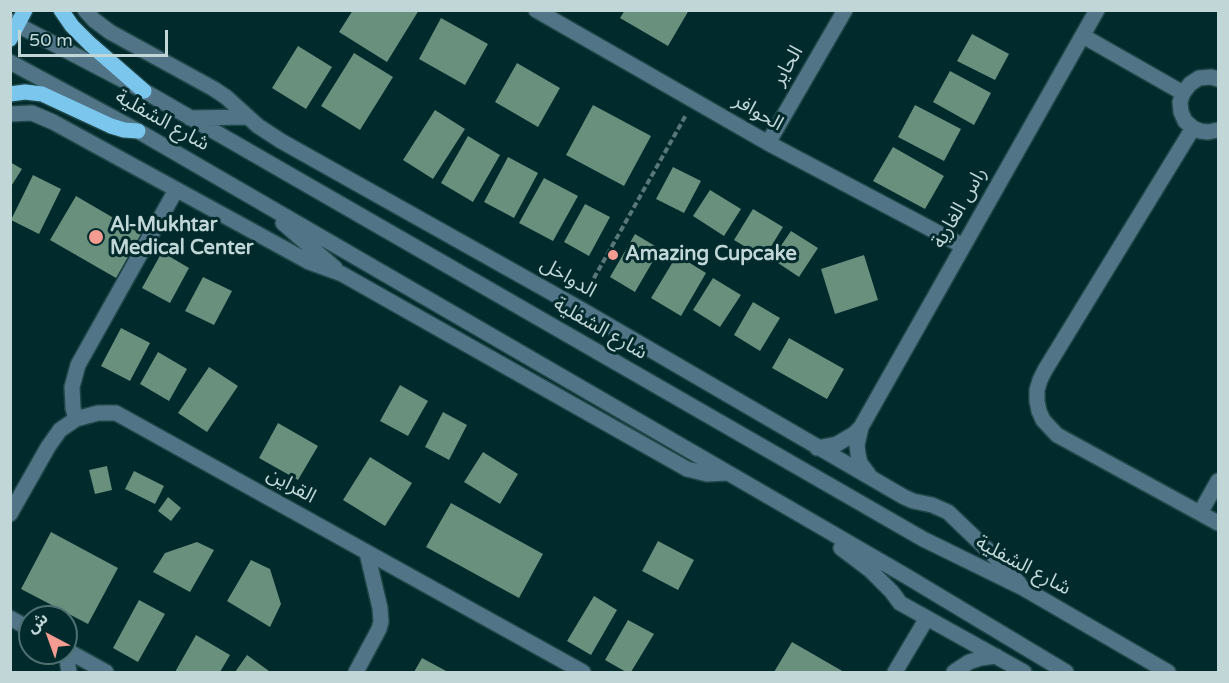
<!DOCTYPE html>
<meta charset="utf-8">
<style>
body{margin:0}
#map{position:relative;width:1229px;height:683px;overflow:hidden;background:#002a2c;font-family:"Varela Round","Noto Sans Arabic",sans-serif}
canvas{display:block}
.frame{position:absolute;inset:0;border:12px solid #c1d6d6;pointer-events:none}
.north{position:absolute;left:18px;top:605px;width:60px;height:60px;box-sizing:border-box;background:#002a2c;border:2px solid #4d6f70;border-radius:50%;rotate:319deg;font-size:16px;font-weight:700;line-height:24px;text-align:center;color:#c1d6d6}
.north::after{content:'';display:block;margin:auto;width:21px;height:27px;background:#f59c92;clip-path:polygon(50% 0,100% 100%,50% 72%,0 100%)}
.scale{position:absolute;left:18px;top:30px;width:150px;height:27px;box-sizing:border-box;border:3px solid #c1d6d6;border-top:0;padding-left:8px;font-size:18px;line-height:21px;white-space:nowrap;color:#c1d6d6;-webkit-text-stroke:4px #002a2c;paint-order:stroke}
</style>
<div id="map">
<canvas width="1229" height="683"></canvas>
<div class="frame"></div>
<div class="north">ش</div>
<div class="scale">50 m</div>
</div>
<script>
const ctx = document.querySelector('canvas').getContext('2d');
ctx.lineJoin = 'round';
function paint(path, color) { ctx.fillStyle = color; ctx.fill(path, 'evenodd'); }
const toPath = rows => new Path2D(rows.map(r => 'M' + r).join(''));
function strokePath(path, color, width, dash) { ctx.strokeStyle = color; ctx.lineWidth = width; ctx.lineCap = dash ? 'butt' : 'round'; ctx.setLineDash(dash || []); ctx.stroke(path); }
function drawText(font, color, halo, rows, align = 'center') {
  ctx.font = font + ' "Varela Round","Noto Sans Arabic",sans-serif'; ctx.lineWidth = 6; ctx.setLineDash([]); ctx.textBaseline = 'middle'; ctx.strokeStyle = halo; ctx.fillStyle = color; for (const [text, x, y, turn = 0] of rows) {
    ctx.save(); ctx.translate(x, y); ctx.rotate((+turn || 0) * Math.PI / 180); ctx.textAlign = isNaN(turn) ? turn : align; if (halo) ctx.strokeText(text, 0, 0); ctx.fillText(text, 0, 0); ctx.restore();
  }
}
paint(toPath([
 [353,10,419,10,387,62,339,32],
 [625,10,689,10,668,46,620,18],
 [441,18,488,44,465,85,419,59],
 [972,34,1009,54,995,80,957,61],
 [298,46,332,67,306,109,272,88],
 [354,53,393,77,360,130,321,106],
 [517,63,560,88,538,127,495,102],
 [950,71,991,93,974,125,933,102],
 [593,105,651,136,624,186,566,155],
 [915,105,961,129,944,161,898,137],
 [435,110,465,129,433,179,403,160],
 [468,136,500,155,473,202,441,183],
 [893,147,944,176,925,209,873,181],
 [508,157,538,173,514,218,484,202],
 [10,162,22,169,10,188],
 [673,167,701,181,684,213,656,199],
 [33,175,61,189,39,234,11,220],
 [544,178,578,196,553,241,519,223],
 [710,190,741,209,724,236,693,216],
 [76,196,141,234,116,278,50,240],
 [585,204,610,217,589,256,564,242],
 [753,209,783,227,764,258,734,240],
 [791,231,818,248,799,277,772,259],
 [635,234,660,249,635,292,610,277],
 [162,252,189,268,170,303,142,288],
 [677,255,706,273,681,316,651,298],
 [864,255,878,300,835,314,821,269],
 [203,277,232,291,214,325,185,311],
 [713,278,741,295,720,327,693,310],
 [753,302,780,318,760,351,734,335],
 [121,328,150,343,130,381,101,366],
 [789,338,844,369,827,399,772,368],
 [158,352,187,369,169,401,140,384],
 [209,367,238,386,207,432,178,413],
 [400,385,428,401,408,436,380,421],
 [443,412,467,425,449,460,425,447],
 [278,423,318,446,298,480,259,458],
 [483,452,518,474,500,504,464,482],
 [370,457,412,483,385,526,343,500],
 [107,466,112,490,95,494,89,470],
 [134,471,164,486,155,504,125,489],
 [168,497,181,508,171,521,158,511],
 [451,503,543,554,519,598,426,547],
 [51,532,118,568,88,624,21,589],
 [658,541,694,560,678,590,642,571],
 [197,542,214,550,190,592,153,572,165,553],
 [251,560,270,569,281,604,270,627,227,601],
 [594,596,617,610,591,655,567,641],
 [139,600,165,614,138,662,113,648],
 [628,620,654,634,631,672,626,672,605,660],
 [196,635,230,655,220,672,175,672],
 [792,642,844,672,774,672],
 [247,655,269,671,268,672,235,672],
 [422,658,448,672,414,672]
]), '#698f7d');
const minor = toPath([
 [85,10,94,20,110,32,214,89,226,97,258,126,281,141,577,307,904,497,913,501,932,505,948,512,996,558,1019,583],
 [536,10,768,143,963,246],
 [10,21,144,91,923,539,1023,588,1168,672],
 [1083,36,1183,93],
 [10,62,138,131,906,576,1066,672],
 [1218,79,1211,77,1199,78,1190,84,1183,93,1180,102,1181,112,1185,121,1193,128,1200,131,1208,132,1218,130],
 [10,114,32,113,53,122,309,262,342,274,687,469,707,474,727,473],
 [190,118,247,117],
 [1193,128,1045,370,1040,380,1037,390,1037,401,1039,411,1043,420,1057,435,1218,523],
 [768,143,845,10],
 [283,223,335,268],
 [76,419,73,408,72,387,78,365,176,190],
 [817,448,837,444,854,434,861,427],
 [869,475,860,463,858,454,857,445,861,427,1097,10],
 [1200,513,1218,481],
 [10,514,48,447,60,430,76,419,98,413,116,413,583,672],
 [841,548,870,570,892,592,900,603,1024,672],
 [10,618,30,629],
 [66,650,106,672],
 [69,672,67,659,69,652],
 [356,672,379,629,381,622,380,608,367,553],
 [895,672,927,618],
 [954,672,969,662,981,658,996,656]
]);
const major = toPath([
 [61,10,72,26,90,44,144,91],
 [10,39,25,10],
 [10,94,25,92,42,94,111,126,124,130,138,131]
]);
strokePath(minor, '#1f4647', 18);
strokePath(major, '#1f4647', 18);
strokePath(toPath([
 [585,294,686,115]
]), '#577778', 4, [6, 3]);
strokePath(minor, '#517487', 15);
strokePath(major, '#7ac6ed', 15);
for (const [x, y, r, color] of [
 [96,237,8,"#f59c92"],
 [613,255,6,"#f59c92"]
]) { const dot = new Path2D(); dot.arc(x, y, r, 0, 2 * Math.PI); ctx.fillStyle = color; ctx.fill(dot); strokePath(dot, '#002a2c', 2); }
drawText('20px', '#c1d6d6', '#002a2c', [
 ["الحاير",788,66,-60],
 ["الحوافر",758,113,30],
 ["شارع الشفلية",162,121,29],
 ["راس الغارية",960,208,-60],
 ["الدواخل",568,278,30],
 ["شارع الشفلية",600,329,30],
 ["القراين",291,486,29],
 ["شارع الشفلية",1023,566,28]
]);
drawText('bold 20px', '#c1d6d6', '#002a2c', [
 ["Al-Mukhtar",110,226],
 ["Medical Center",110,249],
 ["Amazing Cupcake",625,255]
], 'left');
</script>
